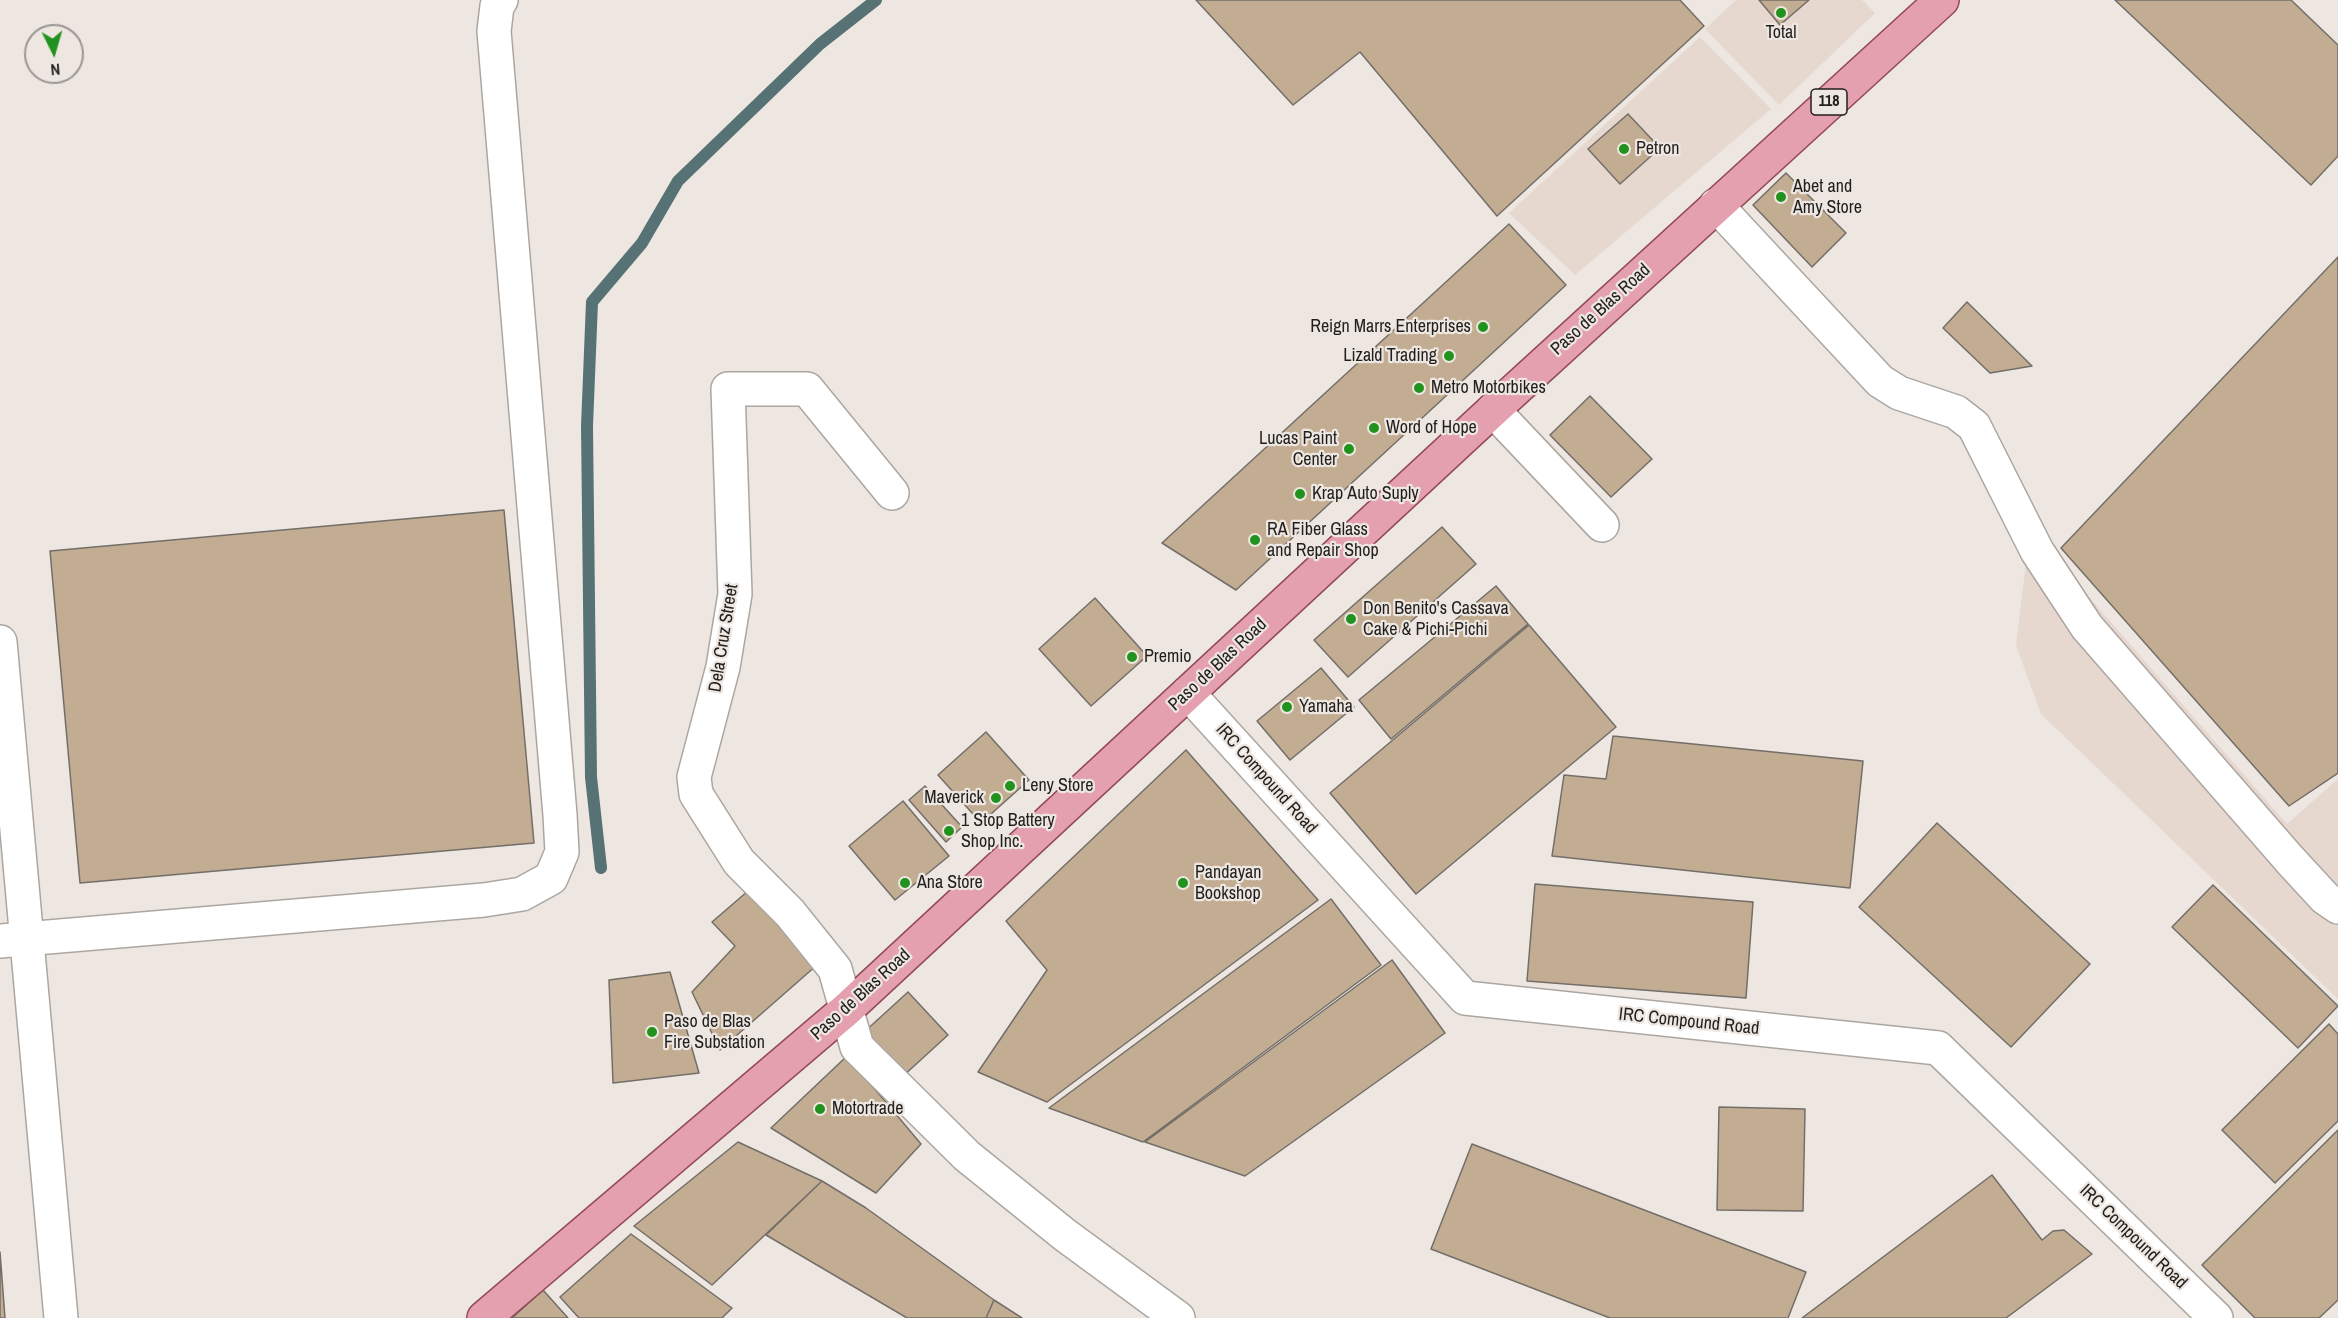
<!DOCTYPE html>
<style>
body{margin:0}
#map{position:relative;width:2338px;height:1318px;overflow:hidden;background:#ede6e1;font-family:"Archivo Narrow",sans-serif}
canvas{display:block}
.north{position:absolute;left:24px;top:24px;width:60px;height:60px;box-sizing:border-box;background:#ede6e1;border:2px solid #9b9693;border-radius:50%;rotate:175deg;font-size:16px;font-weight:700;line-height:24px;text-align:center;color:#211f1d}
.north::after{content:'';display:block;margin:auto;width:21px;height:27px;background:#21921d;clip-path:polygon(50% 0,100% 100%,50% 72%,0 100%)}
</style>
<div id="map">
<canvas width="2338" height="1318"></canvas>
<div class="north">N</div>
</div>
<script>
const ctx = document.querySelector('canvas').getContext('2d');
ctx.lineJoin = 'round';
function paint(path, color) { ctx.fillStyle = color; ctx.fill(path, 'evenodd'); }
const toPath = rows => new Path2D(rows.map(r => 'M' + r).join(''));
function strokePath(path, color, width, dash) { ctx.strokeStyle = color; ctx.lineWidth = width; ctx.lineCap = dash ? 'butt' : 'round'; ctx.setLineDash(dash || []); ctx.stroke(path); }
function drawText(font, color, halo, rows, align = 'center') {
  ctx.font = font + ' "Archivo Narrow",sans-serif'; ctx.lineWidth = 4.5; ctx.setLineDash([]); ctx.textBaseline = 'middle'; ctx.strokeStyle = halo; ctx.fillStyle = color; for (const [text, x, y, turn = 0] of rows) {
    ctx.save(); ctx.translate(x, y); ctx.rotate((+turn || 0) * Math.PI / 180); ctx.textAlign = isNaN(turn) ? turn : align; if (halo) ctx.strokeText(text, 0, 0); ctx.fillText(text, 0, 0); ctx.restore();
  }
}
paint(toPath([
 [1736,0,1862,0,1875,13,1779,105,1705,29],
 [1700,37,1771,109,1575,275,1509,213],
 [2041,542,2287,824,2338,779,2338,999,2041,714,2016,645,2027,555]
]), '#e6d8cf');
strokePath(toPath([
 [601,868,591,777,587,426,592,302,642,243,678,181,820,44,876,0]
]), '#567274', 12);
const building = toPath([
 [1196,0,1680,0,1704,26,1497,216,1360,52,1293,105,1196,0],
 [1759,0,1809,0,1780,25,1759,0],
 [2115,0,2291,0,2338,45,2338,156,2311,185,2115,0],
 [1628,114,1660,148,1620,184,1588,149,1628,114],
 [1786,173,1846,233,1812,267,1753,205,1786,173],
 [1509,224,1566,285,1236,590,1162,543,1509,224],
 [2338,257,2338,773,2289,806,2061,548,2338,257],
 [1967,302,2032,366,1990,373,1943,328,1967,302],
 [1590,396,1652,459,1611,497,1550,435,1590,396],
 [504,510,534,843,80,883,50,551,504,510],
 [1442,527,1476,564,1348,677,1314,640,1442,527],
 [1496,586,1528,624,1391,739,1359,700,1496,586],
 [1095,598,1147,656,1091,706,1039,649,1095,598],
 [1529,625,1616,727,1416,894,1330,793,1529,625],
 [1321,668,1354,707,1290,760,1257,721,1321,668],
 [986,732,1029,780,981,823,938,775,986,732],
 [1613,736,1863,761,1850,888,1552,856,1564,775,1606,779,1613,736],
 [1186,750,1318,900,1047,1102,978,1072,1047,970,1006,921,1186,750],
 [925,786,962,827,946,842,909,800,925,786],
 [903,801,949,856,895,900,849,846,903,801],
 [1937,823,2090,964,2011,1047,1859,907,1937,823],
 [1535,884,1753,902,1746,998,1527,981,1535,884],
 [2213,885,2338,1006,2298,1048,2172,927,2213,885],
 [748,891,817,965,720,1050,692,992,735,946,712,922,748,891],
 [1331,899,1381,965,1143,1142,1049,1108,1331,899],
 [1392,960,1445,1033,1245,1176,1145,1142,1392,960],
 [670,972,699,1073,613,1083,609,980,670,972],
 [908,992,948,1035,902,1077,862,1034,908,992],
 [2329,1024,2338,1034,2338,1121,2275,1183,2222,1130,2329,1024],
 [847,1056,921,1144,876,1193,771,1128,847,1056],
 [1719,1107,1805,1109,1803,1211,1717,1210,1719,1107],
 [2338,1130,2338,1300,2319,1318,2255,1318,2202,1265,2338,1130],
 [738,1142,822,1181,712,1285,634,1226,738,1142],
 [1472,1144,1806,1272,1788,1318,1610,1318,1431,1249,1472,1144],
 [1992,1175,2042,1240,2053,1231,2064,1230,2092,1254,2006,1318,1802,1318,1992,1175],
 [822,1181,866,1208,994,1300,986,1318,907,1318,766,1235,822,1181],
 [631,1234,732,1308,722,1318,579,1318,560,1297,631,1234],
 [0,1252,5,1318,0,1318,0,1252],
 [543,1290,568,1318,512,1318,543,1290],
 [994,1300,1022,1318,986,1318,994,1300]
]);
paint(building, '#c3ad92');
strokePath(building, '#736e69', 1.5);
const minor = toPath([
 [1716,205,1880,381,1899,393,1956,412,1974,426,2037,551,2087,627,2290,860,2325,898,2338,907],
 [1493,410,1602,525],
 [892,493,807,389,728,389,735,594,723,667,694,777,696,794,739,862,790,913,835,969,857,1047,967,1156,1065,1235,1178,1318],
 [0,642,61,1318],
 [1188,693,1465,998,1938,1048,2216,1318],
 [0,941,484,900,522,894,551,878,562,852,560,815,494,31,497,6,501,0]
]);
const major = toPath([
 [484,1318,847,1009,1493,410,1942,0]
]);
strokePath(minor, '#aca6a1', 36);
strokePath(major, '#944a58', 36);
strokePath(minor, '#fff', 33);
strokePath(major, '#e4a0ae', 33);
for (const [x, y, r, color] of [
 [1781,13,6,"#21921d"],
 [1624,149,6,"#21921d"],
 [1781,197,6,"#21921d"],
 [1483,327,6,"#21921d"],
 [1449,356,6,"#21921d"],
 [1419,388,6,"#21921d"],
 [1374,428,6,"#21921d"],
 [1349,449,6,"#21921d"],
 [1300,494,6,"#21921d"],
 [1255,540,6,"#21921d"],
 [1351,619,6,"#21921d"],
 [1132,657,6,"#21921d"],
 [1287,707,6,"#21921d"],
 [1010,786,6,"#21921d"],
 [996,798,6,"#21921d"],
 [949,831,6,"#21921d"],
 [905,883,6,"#21921d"],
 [1183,883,6,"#21921d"],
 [652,1032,6,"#21921d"],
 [820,1109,6,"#21921d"]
]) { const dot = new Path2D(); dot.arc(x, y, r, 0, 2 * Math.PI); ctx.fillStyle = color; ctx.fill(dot); strokePath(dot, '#ede6e1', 2); }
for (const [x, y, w] of [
 [1829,102,36]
]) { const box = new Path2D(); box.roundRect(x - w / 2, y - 13, w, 26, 4.5); ctx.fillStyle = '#ede6e1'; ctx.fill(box); strokePath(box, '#211f1d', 1.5); }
drawText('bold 16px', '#211f1d', null, [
 ["118",1829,102]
]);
drawText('18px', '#211f1d', '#ede6e1', [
 ["Total",1781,33,"center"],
 ["Petron",1636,149],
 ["Abet and",1793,187],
 ["Amy Store",1793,208],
 ["Reign Marrs Enterprises",1471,327,"right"],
 ["Lizald Trading",1437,356,"right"],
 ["Metro Motorbikes",1431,388],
 ["Word of Hope",1386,428],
 ["Lucas Paint",1337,439,"right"],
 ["Center",1337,460,"right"],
 ["Krap Auto Suply",1312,494],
 ["RA Fiber Glass",1267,530],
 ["and Repair Shop",1267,551],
 ["Don Benito's Cassava",1363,609],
 ["Cake & Pichi-Pichi",1363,630],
 ["Premio",1144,657],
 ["Yamaha",1299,707],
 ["Leny Store",1022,786],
 ["Maverick",984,798,"right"],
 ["1 Stop Battery",961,821],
 ["Shop Inc.",961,842],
 ["Pandayan",1195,873],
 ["Bookshop",1195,894],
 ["Ana Store",917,883],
 ["Paso de Blas",664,1022],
 ["Fire Substation",664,1043],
 ["Motortrade",832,1109]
], 'left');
drawText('18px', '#211f1d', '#ede6e1', [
 ["Paso de Blas Road",1601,310,-42],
 ["Dela Cruz Street",724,638,-81],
 ["Paso de Blas Road",1218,665,-43],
 ["IRC Compound Road",1266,779,48],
 ["Paso de Blas Road",861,995,-42],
 ["IRC Compound Road",1689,1022,6],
 ["IRC Compound Road",2133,1237,44]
]);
</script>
